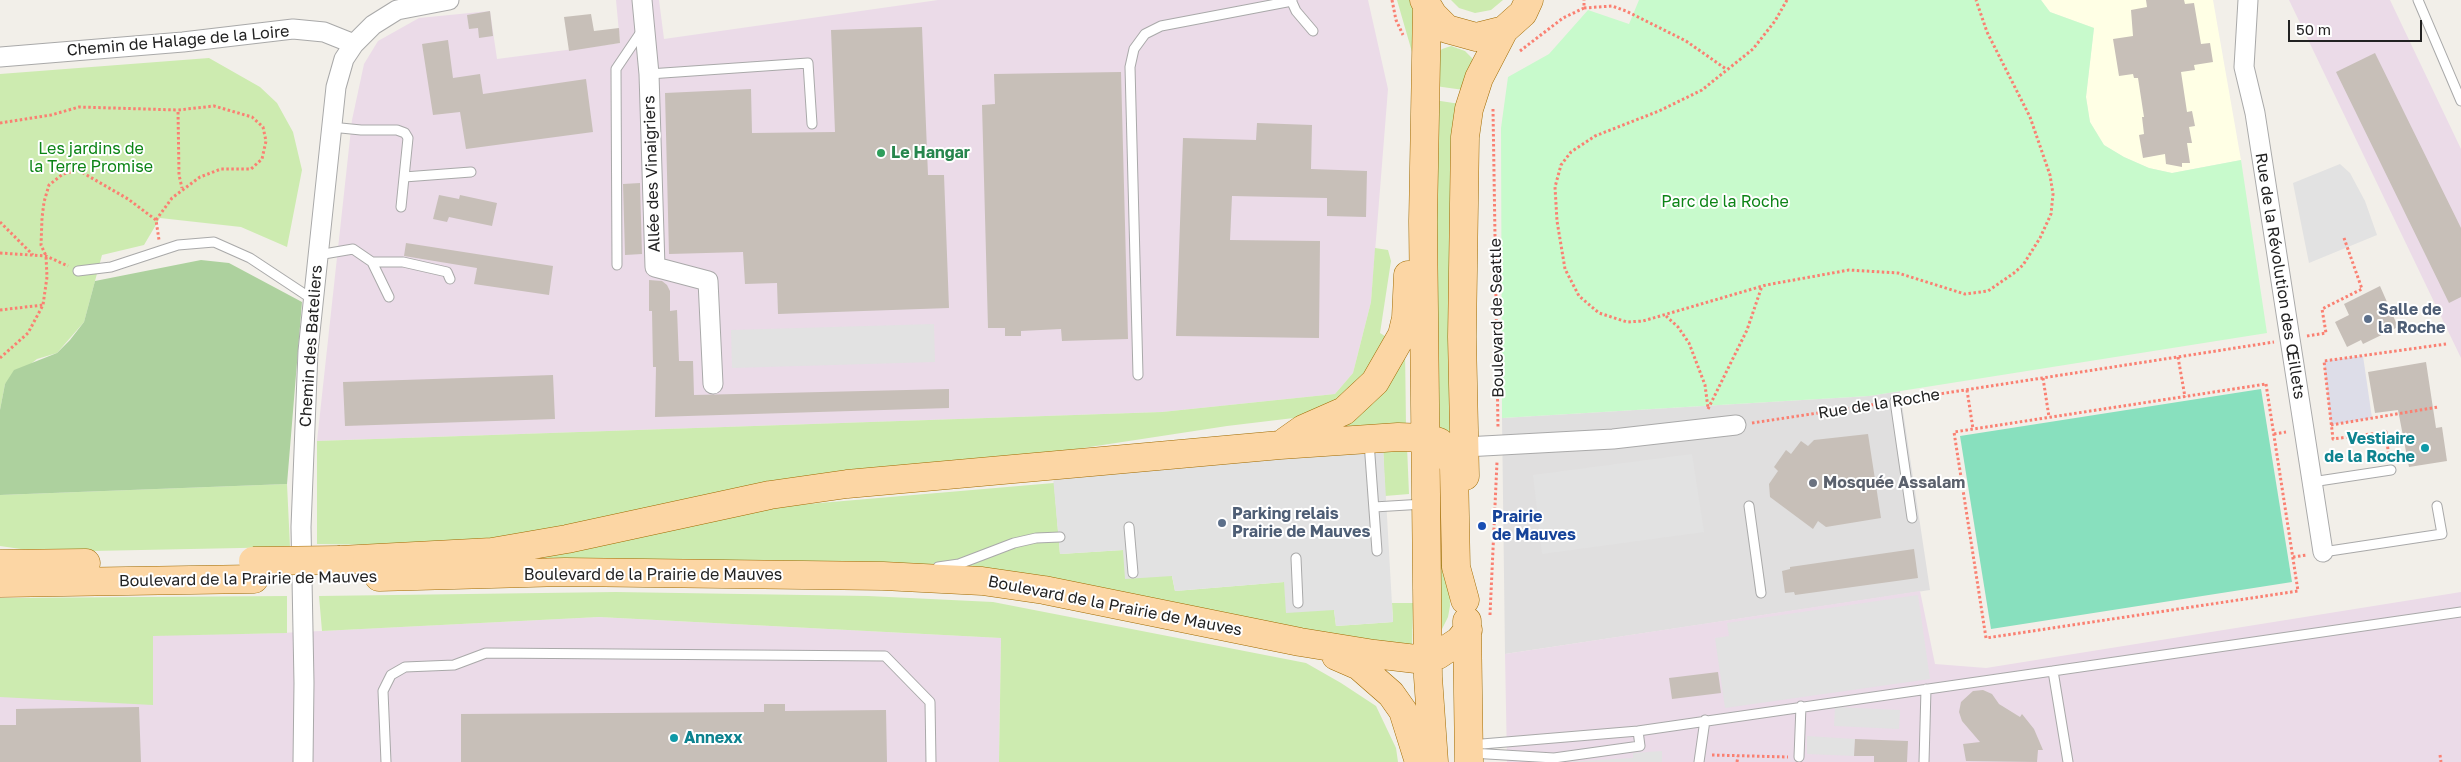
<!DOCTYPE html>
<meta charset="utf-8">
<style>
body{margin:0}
#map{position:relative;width:2461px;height:762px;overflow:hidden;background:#f2efe9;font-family:"Golos Text",sans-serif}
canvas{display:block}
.scale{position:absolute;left:2288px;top:20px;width:134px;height:22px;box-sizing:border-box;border:2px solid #222;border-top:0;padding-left:6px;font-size:15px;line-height:18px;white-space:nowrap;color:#222;-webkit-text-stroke:4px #fff;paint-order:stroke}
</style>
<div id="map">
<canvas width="2461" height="762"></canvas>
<div class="scale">50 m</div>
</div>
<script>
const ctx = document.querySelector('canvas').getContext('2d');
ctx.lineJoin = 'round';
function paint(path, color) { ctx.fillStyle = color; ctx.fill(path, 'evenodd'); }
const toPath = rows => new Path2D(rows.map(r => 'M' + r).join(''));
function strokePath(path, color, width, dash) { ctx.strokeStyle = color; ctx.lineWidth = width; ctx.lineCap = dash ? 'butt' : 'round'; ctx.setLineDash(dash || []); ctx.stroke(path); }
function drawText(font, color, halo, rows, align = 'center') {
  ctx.font = font + ' "Golos Text",sans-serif'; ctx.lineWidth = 4; ctx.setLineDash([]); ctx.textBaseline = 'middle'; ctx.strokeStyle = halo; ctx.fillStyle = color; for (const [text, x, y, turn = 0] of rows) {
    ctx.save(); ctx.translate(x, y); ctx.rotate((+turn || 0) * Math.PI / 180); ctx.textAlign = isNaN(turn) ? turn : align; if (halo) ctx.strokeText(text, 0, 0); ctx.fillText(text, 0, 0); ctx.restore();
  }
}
paint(toPath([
 [1900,391,1930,590,1505,654,1502,418,1869,396]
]), '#e0dfdf');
paint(toPath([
 [616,0,659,0,664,39,938,0,1368,0,1388,89,1371,302,1353,373,1335,394,1162,412,317,441,352,120,364,64,378,41,419,18,490,11,497,59,620,43],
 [2289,0,2390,0,2461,149,2461,358],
 [1920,591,1935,664,1986,668,2461,592,2461,762,1507,762,1505,654],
 [599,617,1001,638,999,762,0,762,0,638,281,633]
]), '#ebdbe8');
paint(toPath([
 [2041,0,2213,0,2241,160,2172,173,2149,168,2124,157,2104,145,2090,122,2086,97,2094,28,2050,12]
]), '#ffffe5');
paint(toPath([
 [1397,0,1412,0,1416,17,1416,84,1412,84,1412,52],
 [1451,0,1503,0,1491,10,1475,13,1459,8],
 [1451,46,1465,51,1472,58,1473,63,1464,90,1435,86,1438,53,1442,49],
 [209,58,260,87,277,103,293,132,302,170,287,247,241,227,160,218,144,245,102,255,84,322,57,353,37,359,5,384,0,410,0,74],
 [1434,100,1460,104,1458,446,1436,431],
 [1375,248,1388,250,1391,261,1380,333,1388,338,1359,386,1337,404,1302,417,1227,426,573,526,455,546,317,544,317,441,1162,412,1335,394,1353,373,1371,302],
 [1405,347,1406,427,1331,435],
 [1383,446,1407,446,1409,494,1385,496],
 [1054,483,1060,554,1123,550,1172,576,1175,591,1284,582,1334,610,1336,626,1393,622,1392,603,1413,603,1412,647,1380,647,1009,572,527,565,527,557,785,506],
 [287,484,290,547,42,552,0,546,0,495],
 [1437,492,1447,493,1450,606,1448,617,1441,631],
 [616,592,868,596,993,602,1306,663,1341,683,1376,706,1396,748,1398,762,999,762,1001,638,599,617,322,631,319,596],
 [287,596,287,633,153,636,153,705,0,697,0,598]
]), '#cdebb0');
paint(toPath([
 [201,260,229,263,302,302,287,484,0,495,0,410,5,384,14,370,57,353,70,340,84,322,95,281]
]), '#add19e');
paint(toPath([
 [1639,0,2041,0,2050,12,2094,28,2086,97,2090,122,2104,145,2124,157,2149,168,2172,173,2241,160,2267,333,1869,396,1502,418,1501,128,1508,77,1549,54,1588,10,1629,24]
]), '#c8facc');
paint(toPath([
 [2261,389,2292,582,1991,629,1960,436]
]), '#88e0be');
paint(toPath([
 [2340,164,2350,173,2365,201,2377,235,2309,263,2293,183],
 [934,324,935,362,732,368,731,330],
 [1383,446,1393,622,1336,626,1334,610,1286,613,1284,582,1175,591,1172,576,1125,579,1123,550,1060,554,1053,477],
 [1692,454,1704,532,1542,554,1533,475],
 [1918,595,1930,679,1725,708,1715,638,1729,636,1727,623],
 [1835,707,1900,710,1899,729,1834,726],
 [1807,736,1855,739,1854,756,1807,754],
 [1662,751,1662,762,1562,762,1633,758,1633,753]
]), '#e2e2e2');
paint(toPath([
 [2363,356,2372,418,2331,425,2324,361]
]), '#dddde8');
paint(toPath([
 [2146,0,2184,0,2185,4,2194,3,2201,44,2210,43,2213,62,2194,65,2195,70,2181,72,2187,112,2192,111,2195,126,2189,127,2192,143,2187,143,2190,163,2182,163,2182,167,2166,164,2165,154,2143,158,2139,135,2144,134,2142,117,2144,117,2138,78,2134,78,2133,74,2119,76,2113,39,2133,36,2131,10,2147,7],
 [490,11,493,36,479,38,478,28,469,29,467,15],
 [591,14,594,31,619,28,620,43,569,51,564,17],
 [922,27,928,175,944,175,949,308,778,314,777,283,745,284,743,252,669,254,665,93,751,89,752,133,835,132,831,30],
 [448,40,453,78,480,74,483,94,586,79,593,132,466,149,460,112,433,115,422,44],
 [2375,53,2461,228,2461,297,2449,303,2336,72],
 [1121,72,1128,339,1062,341,1061,329,1021,331,1021,336,1005,336,1005,328,988,328,982,105,995,104,994,74],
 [1257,123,1312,125,1311,169,1367,171,1366,217,1327,216,1327,198,1232,196,1230,240,1320,241,1319,338,1176,336,1183,138,1256,140],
 [640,183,642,254,625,255,623,184],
 [439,195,459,199,460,195,497,203,492,226,449,217,447,222,433,219],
 [406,243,553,266,549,295,474,284,477,268,404,256],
 [649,280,662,281,667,285,670,291,670,311,677,310,679,361,693,361,694,395,949,389,949,408,655,417,656,367,653,367,652,311,649,311],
 [2380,286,2398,327,2363,344,2361,340,2347,347,2335,322,2349,315,2344,304],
 [2426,362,2436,428,2442,427,2447,461,2409,467,2398,410,2375,413,2368,372],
 [553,375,555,419,345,426,343,382],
 [1868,434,1881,518,1826,527,1818,521,1813,529,1770,497,1769,484,1778,471,1774,467,1786,450,1791,454,1801,441,1808,446,1814,440],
 [1914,549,1918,578,1795,595,1794,592,1785,593,1782,571,1790,569,1790,567],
 [1718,672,1721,693,1672,699,1669,678],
 [1973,691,1983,690,1992,694,1999,704,2020,717,2022,714,2034,729,2043,750,2038,750,2037,762,1966,761,1963,744,1980,742,1962,721,1959,712,1961,702],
 [764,704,785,704,785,711,886,710,887,762,461,762,461,714,764,712],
 [139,707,141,762,0,762,0,725,16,725,16,709],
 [1855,739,1908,741,1907,762,1874,762,1874,756,1854,756]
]), '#c7bfb8');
const lane = toPath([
 [1291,0,1296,11,1313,31],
 [2418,0,2461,101],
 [649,74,808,63,812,124],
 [331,127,361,130,397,130,405,133,408,138,401,207],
 [404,177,471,172],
 [318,255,353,249,372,262,389,297],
 [372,262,403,262,447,272,450,279],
 [617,265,616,69,643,29],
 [78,271,111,267,178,245,214,242,250,258,312,299],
 [1138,375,1130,67,1134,49,1145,34,1161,26,1292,1],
 [1895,401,1912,518],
 [1369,442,1377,551],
 [2312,482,2391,470],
 [1749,506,1761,593],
 [1374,507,1424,504],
 [1129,527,1133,573],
 [2323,552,2442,534,2437,506],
 [1296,558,1298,603],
 [938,567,959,564,1014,543,1036,538,1060,537],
 [2053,671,2068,762],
 [1470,745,1638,731,2461,612],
 [1471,753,1554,758,1640,746,1638,731],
 [1799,757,1801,706],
 [386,762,383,691,391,675,405,667,454,665,486,653,885,656,930,702,931,762],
 [1699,762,1705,720],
 [1924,762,1926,689]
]);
const street = toPath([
 [642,0,649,74,655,267,708,281,713,384],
 [2248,0,2244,67,2255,113,2323,552],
 [0,57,183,42,293,29,324,32,354,44],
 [1465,447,1613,439,1736,425],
 [303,762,304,683,301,527,308,351,336,87,344,59,354,44,373,25,397,10,449,0]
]);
const primary = toPath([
 [1424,0,1433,15,1447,29,1476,37,1504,30,1523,13,1529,0],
 [1427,7,1423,221,1428,677,1434,762],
 [1286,441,1303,429,1344,411,1375,382,1402,335,1406,318,1408,275],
 [1465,476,1462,337,1465,137,1469,109,1479,78,1504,30],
 [340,560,492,552,567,539,770,495,847,484,1280,445,1398,437,1427,438,1439,442,1449,450,1454,467,1456,567,1465,600],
 [0,564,86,563],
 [379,577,565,572,883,576,982,581,1044,590,1300,642,1374,654,1416,659,1428,658,1438,655,1459,641,1468,630],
 [0,583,254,579],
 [1467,621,1469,762],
 [1336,656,1359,666,1391,694,1403,711,1419,762]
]);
strokePath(lane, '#a9a9a9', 11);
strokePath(street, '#a9a9a9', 21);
strokePath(primary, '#a06b00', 29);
strokePath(toPath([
 [1392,0,1396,20,1403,35],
 [1787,0,1775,21,1753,49,1702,90,1659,111,1595,136,1571,152,1561,165,1555,187,1557,221,1565,269,1579,296,1599,313,1627,322,1643,321,1766,285,1849,270,1898,273,1965,294,1988,291,2014,273,2023,265,2040,238,2051,214,2053,194,2050,175,2030,117,1987,32,1976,0],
 [1584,8,1612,6,1626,11,1686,41,1726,69],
 [1520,51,1563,18,1584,8,1584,0],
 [1493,109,1498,428],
 [0,123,51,115,79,107,178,110],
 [156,220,172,198,200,177,221,169,251,169,262,159,266,141,263,127,252,117,214,106,178,110,179,175,182,188],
 [0,222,33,255],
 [0,253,46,256,68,266],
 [0,310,43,305],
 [1666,316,1678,327,1689,343,1705,385,1708,408],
 [2307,336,2326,333,2322,309,2362,289,2344,238],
 [2178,357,2185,397],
 [0,358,28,333,43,305,47,277,46,256,41,245,42,218,44,202,49,185,63,174,78,170,128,199,156,220,159,240],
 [2043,378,2049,417],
 [2266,384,2298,591,1986,638,1954,432,2266,384],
 [1967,390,1973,429],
 [1907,399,2274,342],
 [1708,409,1747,330,1762,286],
 [1752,423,1884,403],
 [2331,425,2438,407],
 [2274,434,2286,432],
 [2389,459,2386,432,2333,439,2324,361,2446,344],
 [2293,557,2307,555],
 [1490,615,1497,462],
 [1712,755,1788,757],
 [2440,755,2441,762],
 [1737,762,1738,756]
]), '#fa8072', 3, [2.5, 2.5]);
strokePath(lane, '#fff', 9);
strokePath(street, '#fff', 19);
strokePath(primary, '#fcd6a4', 28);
const primaryBridge = toPath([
 [253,561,340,560]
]);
strokePath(primaryBridge, '#a06b00', 29, []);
strokePath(primaryBridge, '#fcd6a4', 28);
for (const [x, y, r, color] of [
 [881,153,5,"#2e9e5b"],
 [2368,319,5,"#5c6f8a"],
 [2425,448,5,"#0f9aa8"],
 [1813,483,5,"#6b7280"],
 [1222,523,5,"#5c6f8a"],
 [1482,526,5,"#1a4fb4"],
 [674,738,5,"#0f9aa8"]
]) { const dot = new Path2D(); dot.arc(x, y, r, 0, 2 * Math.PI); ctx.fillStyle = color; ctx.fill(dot); strokePath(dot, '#fff', 2); }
drawText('16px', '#222', '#fff', [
 ["Chemin de Halage de la Loire",178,41,-5],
 ["Allée des Vinaigriers",652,174,-92],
 ["Rue de la Révolution des Œillets",2280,276,81],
 ["Boulevard de Seattle",1497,318,-91],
 ["Chemin des Bateliers",311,346,-86],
 ["Rue de la Roche",1879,404,-9],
 ["Boulevard de la Prairie de Mauves",653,575],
 ["Boulevard de la Prairie de Mauves",248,579,-1],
 ["Boulevard de la Prairie de Mauves",1115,606,11]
]);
drawText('16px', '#0c8416', '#fff', [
 ["Les jardins de",91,149],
 ["la Terre Promise",91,167],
 ["Parc de la Roche",1725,202]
]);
drawText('bold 16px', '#27864d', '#fff', [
 ["Le Hangar",891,153]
], 'left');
drawText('bold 16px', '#4e5e75', '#fff', [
 ["Salle de",2378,310],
 ["la Roche",2378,328],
 ["Parking relais",1232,514],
 ["Prairie de Mauves",1232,532]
], 'left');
drawText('bold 16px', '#0d838f', '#fff', [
 ["Vestiaire",2415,439],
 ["de la Roche",2415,457],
 ["Annexx",684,738,"left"]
], 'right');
drawText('bold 16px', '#5b616d', '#fff', [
 ["Mosquée Assalam",1823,483]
], 'left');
drawText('bold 16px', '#164399', '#fff', [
 ["Prairie",1492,517],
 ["de Mauves",1492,535]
], 'left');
</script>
